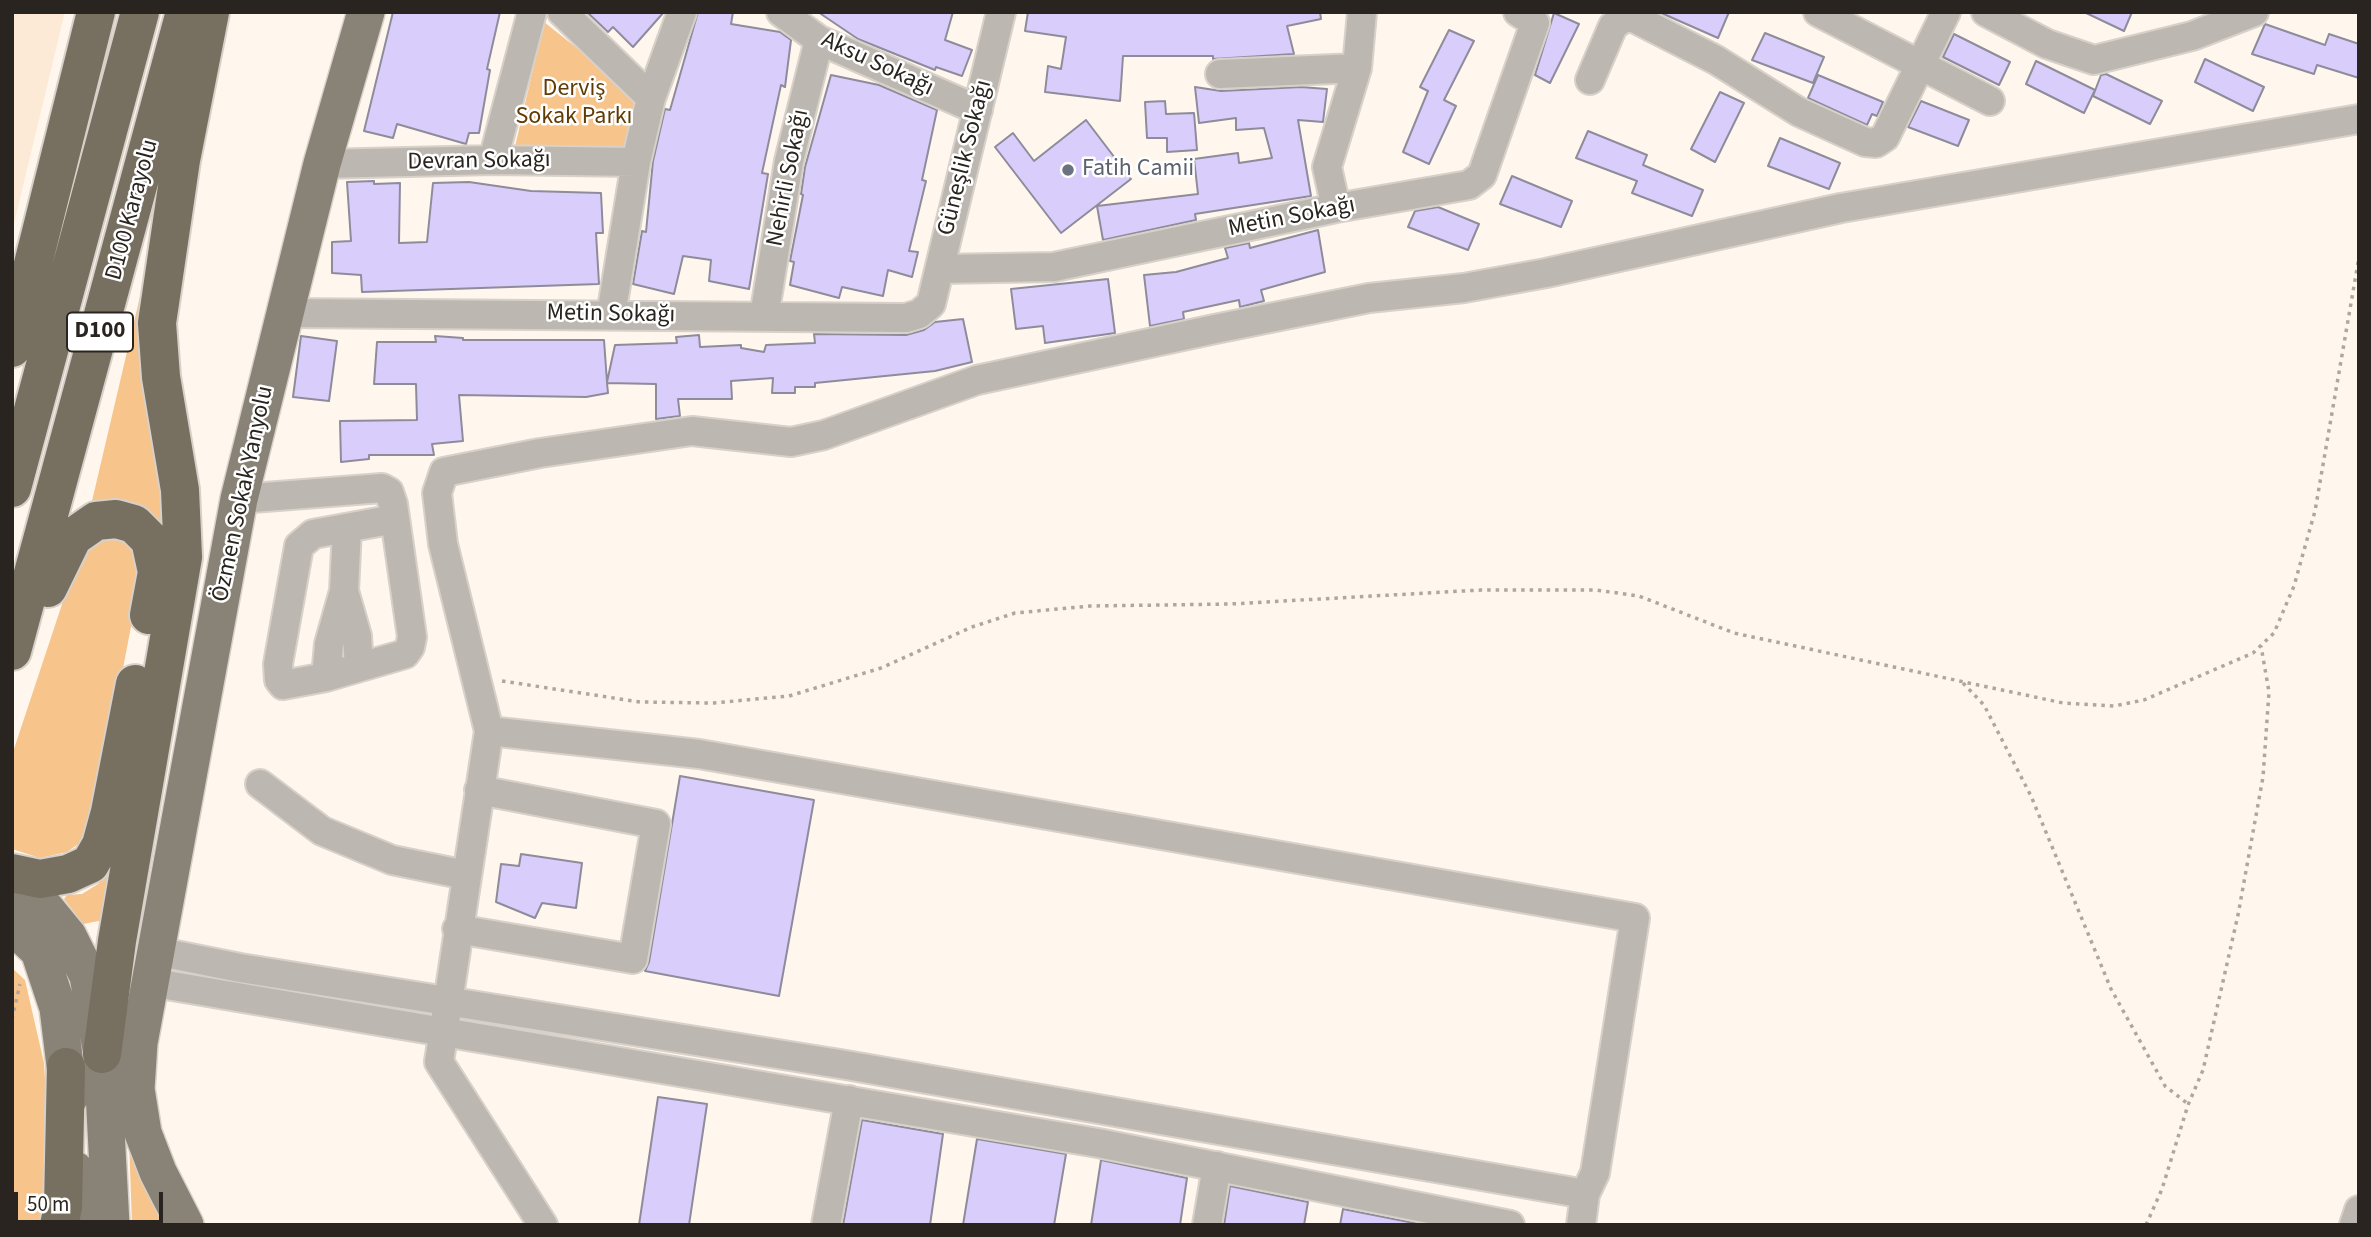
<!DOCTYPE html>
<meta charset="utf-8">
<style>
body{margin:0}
#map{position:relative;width:2371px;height:1237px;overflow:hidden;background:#fff7ee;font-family:"Source Sans 3",sans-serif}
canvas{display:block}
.frame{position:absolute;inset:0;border:14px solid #29241f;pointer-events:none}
.scale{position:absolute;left:14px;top:1192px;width:149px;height:32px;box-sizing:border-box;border:4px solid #29241f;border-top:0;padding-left:9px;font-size:21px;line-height:24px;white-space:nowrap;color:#29241f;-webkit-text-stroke:5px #fff;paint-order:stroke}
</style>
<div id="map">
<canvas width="2371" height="1237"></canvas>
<div class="frame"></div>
<div class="scale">50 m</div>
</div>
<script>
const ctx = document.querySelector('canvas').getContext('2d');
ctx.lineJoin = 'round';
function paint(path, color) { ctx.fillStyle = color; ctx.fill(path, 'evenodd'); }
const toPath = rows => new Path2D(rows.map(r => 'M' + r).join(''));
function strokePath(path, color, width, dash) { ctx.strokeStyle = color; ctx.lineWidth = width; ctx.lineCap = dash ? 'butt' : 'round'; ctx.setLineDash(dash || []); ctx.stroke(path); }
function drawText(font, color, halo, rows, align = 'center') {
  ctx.font = font + ' "Source Sans 3",sans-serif'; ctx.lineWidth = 5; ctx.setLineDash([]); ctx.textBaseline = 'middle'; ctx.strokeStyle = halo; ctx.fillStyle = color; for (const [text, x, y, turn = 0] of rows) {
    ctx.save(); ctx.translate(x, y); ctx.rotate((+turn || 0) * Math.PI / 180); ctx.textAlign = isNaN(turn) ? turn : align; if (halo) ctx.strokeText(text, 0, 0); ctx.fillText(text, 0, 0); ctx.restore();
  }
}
paint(toPath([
 [12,12,65,12,12,232]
]), '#fdead6');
paint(toPath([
 [544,22,640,98,633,149,514,151],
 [161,207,154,427,166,541,113,502,92,501],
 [97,534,132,538,143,564,93,825,81,842,67,852,40,858,12,849,12,755,82,544],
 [114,865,104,920,83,924,64,899,67,895,82,894,98,884],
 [12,968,25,980,44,1063,50,1161,47,1225,12,1225],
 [128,1110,170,1225,132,1225]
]), '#f7c48b');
const building = toPath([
 [393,12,500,12,487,69,490,70,479,133,469,133,466,144,397,124,393,138,364,131,393,12],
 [587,12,664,12,633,47,613,27,608,32,587,12],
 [698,12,733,12,731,24,780,32,791,40,785,87,781,85,762,173,768,174,749,289,709,281,711,260,683,256,674,294,633,284,642,231,646,232,653,161,665,109,670,110,698,12],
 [818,12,953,12,945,40,972,50,962,76,936,67,935,70,858,39,818,12],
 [1028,12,1320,12,1321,19,1287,26,1294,54,1213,59,1213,56,1123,56,1120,101,1045,92,1048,66,1061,69,1066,37,1025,31,1028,12],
 [1659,12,1729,12,1718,38,1659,12],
 [2084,12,2132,12,2124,31,2084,12],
 [1554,13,1579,24,1550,83,1535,75,1554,13],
 [2265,24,2325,45,2329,34,2359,44,2359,78,2317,65,2314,74,2252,54,2265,24],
 [1449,30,1474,41,1444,100,1456,106,1429,164,1403,152,1428,91,1420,87,1449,30],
 [1765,33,1824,57,1813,83,1752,60,1765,33],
 [1954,34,2010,62,1999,85,1943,57,1954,34],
 [2205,59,2264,87,2253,111,2195,82,2205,59],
 [2036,61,2095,90,2084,113,2026,84,2036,61],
 [2106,74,2162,101,2150,124,2093,96,2101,75,2106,74],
 [831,75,879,85,937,110,922,180,926,181,909,251,918,252,912,277,888,270,883,296,842,287,839,298,790,285,794,262,790,261,803,195,801,194,805,167,831,75],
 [1818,75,1883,102,1877,116,1872,114,1867,125,1808,98,1818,75],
 [1195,87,1221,91,1301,87,1327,89,1323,122,1298,120,1311,196,1195,214,1196,220,1103,240,1097,206,1198,194,1194,159,1238,153,1239,163,1272,158,1264,128,1236,130,1236,118,1199,123,1195,87],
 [1720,92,1744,103,1715,162,1691,149,1720,92],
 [1165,101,1166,114,1194,113,1197,150,1167,152,1167,138,1147,138,1145,102,1165,101],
 [1921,101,1969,120,1958,146,1908,127,1921,101],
 [1086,120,1131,179,1061,233,995,147,1013,133,1034,161,1086,120],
 [1588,131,1647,155,1643,165,1703,190,1692,216,1632,193,1637,181,1576,158,1588,131],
 [1780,138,1840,163,1829,189,1768,166,1780,138],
 [1512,176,1572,201,1561,227,1500,204,1512,176],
 [374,181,374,184,400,183,399,243,427,242,433,183,469,182,531,191,601,193,603,233,596,233,599,284,362,292,361,275,332,273,332,242,351,241,347,182,374,181],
 [1438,207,1479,224,1468,250,1408,227,1415,211,1438,207],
 [1318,230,1325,272,1261,290,1264,301,1240,307,1239,300,1183,312,1184,319,1150,326,1144,275,1176,272,1228,258,1225,248,1249,243,1250,248,1318,230],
 [1108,279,1115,333,1045,343,1043,326,1016,329,1011,289,1108,279],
 [963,319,972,362,935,371,815,383,815,387,795,387,795,393,772,393,773,378,731,381,732,399,678,399,680,416,656,419,656,384,607,383,608,393,586,397,459,395,463,441,432,444,434,455,369,455,369,459,341,462,340,421,417,420,416,384,374,384,377,342,436,342,435,336,463,338,463,340,604,340,607,382,615,345,677,343,676,337,699,335,700,347,741,345,741,348,764,352,766,345,815,343,814,334,906,335,924,330,935,322,963,319],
 [301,336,337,341,329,401,293,397,301,336],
 [680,776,814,800,779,996,645,971,649,962,680,776],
 [521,854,582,863,576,908,542,903,535,918,496,902,501,864,519,866,521,854],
 [658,1097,707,1104,689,1225,639,1225,658,1097],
 [862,1120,943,1134,930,1225,843,1225,862,1120],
 [977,1139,1066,1154,1054,1225,963,1225,977,1139],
 [1101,1160,1187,1178,1180,1225,1091,1225,1101,1160],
 [1230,1186,1308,1202,1304,1225,1224,1225,1230,1186],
 [1343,1209,1424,1225,1340,1225,1343,1209]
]);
paint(building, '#d9cefb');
strokePath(building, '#8e8b9b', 2);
const minor = toPath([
 [562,12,651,98],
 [781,12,819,40,978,110],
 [1818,12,1990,101],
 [1986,12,2047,44,2094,60,2192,36,2254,12],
 [1220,74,1357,68],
 [1590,80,1613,26,1622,19,1632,17,1716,60,1799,112,1865,142,1876,143,1885,137,1946,12],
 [493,160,532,12],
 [322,164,493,160,636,162],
 [1336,208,1327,167,1357,68,1362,12],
 [940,269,1054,267,1336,208,1469,185,1482,175,1535,23,1518,12],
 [286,313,906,318,919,314,931,304,1001,12],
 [611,315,636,162,651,98,682,12],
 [764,317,789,161,819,40],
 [239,499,382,488,389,492,393,504,412,637,410,647,405,654,326,677,283,685,279,680,278,664,299,546,313,534,395,519],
 [344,591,357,636,359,667],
 [326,677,329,644,344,591,347,528],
 [489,731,699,754,1635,918,1595,1173,1585,1194,1581,1225],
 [260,784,322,831,392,860,466,875],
 [457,929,633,959,656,824,479,790],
 [155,951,240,968,846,1065,1585,1194],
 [149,982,1098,1143,1510,1225],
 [543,1225,439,1062,489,731,443,544,437,493,444,472,540,453,692,431,791,442,824,435,977,380,1215,329,1369,298,1464,288,1546,273,1841,208,2359,119],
 [826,1225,849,1100],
 [1207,1225,1217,1166],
 [2354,1225,2359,1210]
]);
const major = toPath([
 [12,883,45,908,68,936,88,976,102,1054,111,1225],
 [12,925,39,951,58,1008,69,1098],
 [75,1170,80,1225],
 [185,1225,158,1172,143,1133,136,1089,139,1043,239,499,322,164,366,12]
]);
const highway = toPath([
 [12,348,96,12],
 [12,488,140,12],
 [48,588,73,537,96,521,116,519,134,524,150,540,157,572,149,615],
 [12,651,185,12],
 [12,873,40,879,68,874,90,864,101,845,110,812,135,684],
 [102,1054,117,941,183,557,180,490,161,377,157,323,181,160,210,12],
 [59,1225,63,1207,66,1067]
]);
strokePath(minor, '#d8d1c9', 32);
strokePath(major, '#d8d1c9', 40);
strokePath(highway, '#d8d1c9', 42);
strokePath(toPath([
 [502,681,640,702,713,703,789,696,881,668,972,627,1015,613,1090,606,1230,604,1481,590,1596,590,1639,596,1734,633,2063,703,2114,706,2144,700,2253,653,2274,633,2294,586,2315,511,2359,257],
 [1963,683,1984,705,2031,796,2111,989,2165,1086,2188,1104],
 [12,1019,20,984],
 [2146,1225,2162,1189,2188,1105,2203,1070,2238,915,2263,777,2269,692,2261,646]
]), '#aea79f', 3.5, [3.5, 5]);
strokePath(minor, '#bcb8b1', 28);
strokePath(major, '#898276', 37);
strokePath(highway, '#776f60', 38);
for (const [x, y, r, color] of [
 [1068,170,7,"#6b7280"]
]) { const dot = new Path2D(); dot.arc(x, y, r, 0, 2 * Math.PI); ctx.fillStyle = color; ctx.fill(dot); strokePath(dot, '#fff', 2.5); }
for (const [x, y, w] of [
 [100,332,66]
]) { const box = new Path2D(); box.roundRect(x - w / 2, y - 19.5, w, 39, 5); ctx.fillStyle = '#fff'; ctx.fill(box); strokePath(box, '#29241f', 2); }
drawText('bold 23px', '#29241f', null, [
 ["D100",100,332]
]);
drawText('24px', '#29241f', '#fff', [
 ["Aksu Sokağı",877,65,25],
 ["Güneşlik Sokağı",966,158,-76],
 ["Devran Sokağı",479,162,-1],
 ["Nehirli Sokağı",789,178,-79],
 ["D100 Karayolu",133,210,-75],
 ["Metin Sokağı",1292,218,-11],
 ["Metin Sokağı",611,315,1],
 ["Özmen Sokak Yanyolu",244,494,-78]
]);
drawText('24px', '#603b05', '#fff', [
 ["Derviş",574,90],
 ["Sokak Parkı",574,118]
]);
drawText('24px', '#5b616d', '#fff', [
 ["Fatih Camii",1082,170]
], 'left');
</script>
